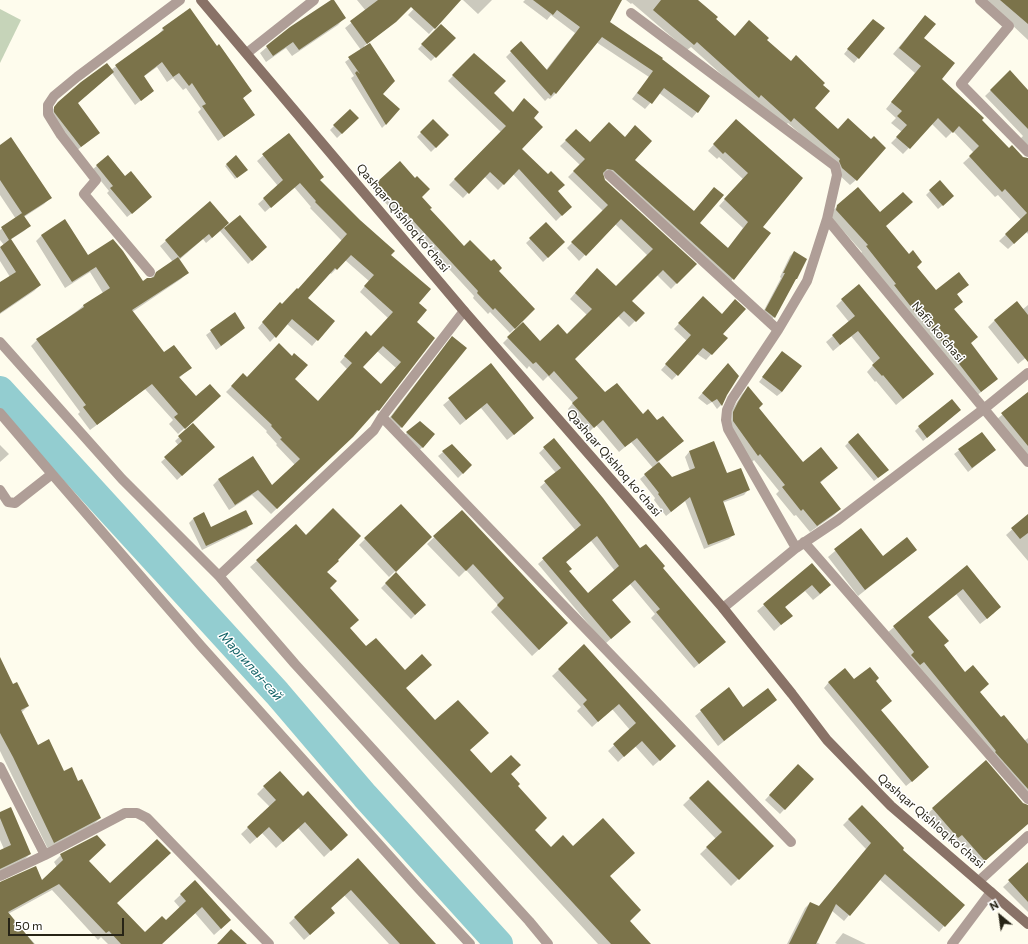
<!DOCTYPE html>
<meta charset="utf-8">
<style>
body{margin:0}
#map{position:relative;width:1028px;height:944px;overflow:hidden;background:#fefced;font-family:Commissioner,sans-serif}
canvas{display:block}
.north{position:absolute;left:980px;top:896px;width:40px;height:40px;-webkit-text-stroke:3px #fff;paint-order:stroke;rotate:331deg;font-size:11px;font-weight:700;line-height:16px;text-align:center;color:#272416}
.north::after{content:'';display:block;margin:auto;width:14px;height:18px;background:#272416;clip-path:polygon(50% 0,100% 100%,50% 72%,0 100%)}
.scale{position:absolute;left:8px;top:918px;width:116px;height:18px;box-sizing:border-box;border:2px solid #272416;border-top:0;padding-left:5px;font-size:12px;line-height:14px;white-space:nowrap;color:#272416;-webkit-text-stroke:3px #fff;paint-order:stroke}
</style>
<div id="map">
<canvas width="1028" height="944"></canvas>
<div class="north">N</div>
<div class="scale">50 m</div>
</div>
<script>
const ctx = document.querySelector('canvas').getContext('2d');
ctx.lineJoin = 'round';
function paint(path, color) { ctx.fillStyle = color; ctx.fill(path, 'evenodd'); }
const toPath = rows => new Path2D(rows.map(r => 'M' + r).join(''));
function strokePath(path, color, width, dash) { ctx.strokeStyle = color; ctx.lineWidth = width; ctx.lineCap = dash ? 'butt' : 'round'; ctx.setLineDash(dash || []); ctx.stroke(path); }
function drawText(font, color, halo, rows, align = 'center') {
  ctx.font = font + ' Commissioner,sans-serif'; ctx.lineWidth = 3; ctx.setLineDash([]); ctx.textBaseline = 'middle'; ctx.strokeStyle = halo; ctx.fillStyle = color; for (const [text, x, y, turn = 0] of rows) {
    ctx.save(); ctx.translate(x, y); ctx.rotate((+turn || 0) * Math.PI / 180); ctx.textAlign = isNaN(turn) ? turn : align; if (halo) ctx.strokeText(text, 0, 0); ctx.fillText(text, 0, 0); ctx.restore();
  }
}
paint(toPath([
 [0,9,21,20,0,63]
]), '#c6d4b9');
paint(toPath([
 [357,0,412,0,389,27,364,46,381,94,386,124,382,128,351,78,354,76,345,62,361,50,345,28,366,11],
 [422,0,460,0,429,34,408,15],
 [463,0,492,0,478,14],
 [525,0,621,0,609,22,660,60,697,112,692,118,659,93,645,109,632,99,649,77,596,42,555,94,550,99,548,98,545,101,506,57,511,52,546,70,575,33,551,15,547,20,523,2],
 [626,0,696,0,735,37,766,40,791,62,822,86,814,108,856,180,850,185,837,173,835,165,788,123,785,126,752,102,691,47,687,50,632,3,631,4],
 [984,0,1028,0,1028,40,1010,23],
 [344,18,338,25,292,56,286,48,266,62,260,53,267,47],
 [919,23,923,38,940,79,981,120,1028,170,1028,234,1026,232,1008,249,999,241,1021,220,998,195,995,197,963,163,974,153,953,131,946,138,932,124,903,154,891,143,902,132,891,123,896,118,886,109,915,73,893,54],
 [869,24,883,28,854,63,844,54],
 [441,25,454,38,431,61,418,49],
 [163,29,217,47,251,91,242,99,254,115,248,120,218,141,198,112,201,109,186,88,183,90,173,78,167,82,157,67,143,77,153,91,135,105,112,73,77,103,94,137,76,151,51,112,54,108,58,103,111,70,158,35],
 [474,54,493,93,513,113,524,99,533,118,521,149,548,175,557,192,565,212,556,221,513,174,498,190,484,176,463,198,449,185,501,132,448,81],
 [1010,72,1028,91,1028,152,1016,143,1023,136,985,96],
 [350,110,358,118,337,138,330,130],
 [433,120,448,135,431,152,417,137],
 [736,120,762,228,769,233,728,285,608,175,602,174,604,180,695,264,671,289,657,275,631,301,643,313,629,327,618,316,574,359,605,394,657,422,683,441,658,462,671,478,690,471,685,457,689,452,748,490,744,495,722,503,734,534,729,539,704,549,685,501,666,516,654,500,655,498,640,479,653,468,631,442,619,452,596,425,588,433,568,409,573,403,548,376,543,381,529,366,527,369,503,343,522,324,540,343,567,335,587,315,570,299,591,275,616,288,648,256,615,224,579,261,567,248,603,211,568,177,580,165,560,146,576,131,590,144,634,160,693,212,709,194,698,223,728,248,743,228,719,206,743,179,719,157,717,159,708,151],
 [288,134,319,180,390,255,417,303,415,322,434,338,378,410,372,416,371,415,346,442,271,514,252,495,229,510,213,485,218,480,253,457,272,486,295,465,276,445,277,444,266,432,267,431,226,392,243,375,247,378,294,379,318,402,347,369,340,362,361,338,371,337,388,318,360,292,369,281,345,260,331,274,330,273,307,298,317,340,312,346,287,324,270,342,258,328,274,309,282,305,298,290,342,241,310,208,311,207,294,187,265,212,258,204,278,186,257,161],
 [377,351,396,368,380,385,362,367],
 [0,146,50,198,44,204,24,217,29,226,24,231,10,240,40,285,34,291,0,314,0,283,10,277,0,261,0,248,4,245,0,240,0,230,16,219,0,195],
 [108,156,146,202,127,217,107,193,109,191,92,170],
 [236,157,244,172,235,179,225,166],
 [400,162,429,210,464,247,497,271,534,309,510,333,490,312,488,314,473,298,474,296,400,216,399,217,372,189],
 [930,191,949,200,938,209,926,195],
 [210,203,225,228,262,251,248,264,220,231,206,243,203,239,179,260,187,273,181,279,132,312,164,354,190,368,179,378,196,397,214,401,178,434,169,424,173,420,145,389,90,430,78,414,80,412,31,346,37,340,77,311,83,306,103,293,90,272,65,288,36,241,42,235,142,282,150,279,157,272,173,262,160,246],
 [838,206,885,226,936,292,962,290,956,295,956,307,954,309,970,343,997,378,991,384,975,397,861,253,862,252,830,216,831,212],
 [546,224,564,242,543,262,526,243],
 [794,252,796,279,792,283,774,317,770,321,762,314,781,278,780,277,790,256],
 [842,300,926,380,896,405,876,381,875,382,867,372,874,364,851,336,833,351,826,342,849,322,836,306],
 [698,303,722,334,726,338,706,360,697,354,672,380,661,370,687,341,674,329],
 [1028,305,1028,356,1018,364,988,327,995,320,1022,310],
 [234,314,240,332,216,350,206,335],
 [448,342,466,348,397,432,387,421],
 [782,352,782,392,777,396,759,382],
 [491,365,527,424,507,440,481,408,460,425,443,405],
 [724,368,726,395,721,405,717,409,712,402,707,405,698,398],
 [748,388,758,408,803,464,837,468,820,483,840,509,834,515,810,532,796,515,794,516,776,494,779,491,754,460,752,462,727,427,732,410,742,394],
 [1028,393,1028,459,996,420],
 [960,410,923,441,915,431,919,427],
 [420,423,423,447,418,451,402,437],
 [193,424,209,451,177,480,161,462,179,446,175,441],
 [982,433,995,450,968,472,954,454],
 [554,439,640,549,662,568,719,647,694,668,651,618,655,614,630,584,611,601,624,627,605,644,538,564,576,531,540,487,556,473,539,453],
 [591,541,615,571,588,595,568,571,565,563],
 [849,442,884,473,874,481,845,446],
 [0,445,9,454,0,462],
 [452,445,471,465,458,478,438,456],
 [462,511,560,630,532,656,491,612,498,605,466,570,459,577,427,544],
 [203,514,210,528,251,523,247,528,202,550,189,523,193,519],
 [1028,515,1028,561,1006,535],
 [861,529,882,558,916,550,909,556,858,596,828,557],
 [431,537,389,577,359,545,365,539],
 [257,561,326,572,329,588,349,628,435,721,469,750,491,774,510,774,516,786,533,830,551,848,573,847,609,876,629,922,649,944,598,944,250,567],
 [812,565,823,592,813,600,805,591,785,607,791,616,774,631,757,611],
 [967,566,994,613,980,624,956,594,928,617,943,646,979,692,1001,719,1024,741,1028,738,1028,804,887,633],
 [395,574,425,605,411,619,381,588],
 [584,646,669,752,653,766,635,746,618,762,608,751,630,730,612,709,592,727,577,711,581,707,552,676],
 [0,660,13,686,28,706,21,713,37,746,64,772,78,782,100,818,93,825,48,849,0,751],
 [854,681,874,682,891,701,880,711,922,773,906,786,824,688,829,682],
 [728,689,743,708,776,700,718,746,695,716],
 [986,762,1023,804,1028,806,1028,823,978,867,955,840,951,844,926,815],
 [798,765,813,779,780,814,765,800],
 [708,781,772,846,731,886,700,854,716,839,683,805],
 [264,787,340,842,324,857,298,828,276,848,262,833,250,844,241,834,270,807,257,794],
 [862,806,901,850,944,926,939,932,879,879,844,921,831,910,816,942,820,944,787,944,805,908,810,903,818,907,866,849,843,825],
 [0,813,30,854,23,861,0,872,0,851,4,849,0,840],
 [61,855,88,861,116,903,145,934,166,922,180,908,174,901,195,881,223,927,214,935,195,913,161,944,108,944,101,937,98,940,52,890,8,914,35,944,0,944,0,883,41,881,57,867,54,862],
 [358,860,435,944,389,944,344,895,329,908,328,919,304,940,289,923],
 [1028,864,1028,912,1003,887],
 [843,933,866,944,837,944,835,943]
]), '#0003');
strokePath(toPath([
 [0,390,277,693,365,796,499,944]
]), '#93cdd0', 28);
paint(toPath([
 [331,0,334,0,346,18,299,50,293,42,273,56,266,46,290,27],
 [378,0,461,0,435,29,411,7,396,22,367,44,350,21],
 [533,0,622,0,610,22,663,58,662,59,710,96,698,113,664,88,652,104,637,93,653,71,602,37,556,94,554,92,551,96,510,51,521,41,547,70,580,27,557,10,553,15],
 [661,0,698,0,718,17,716,19,735,36,749,20,769,38,767,40,791,61,796,55,825,83,823,85,830,91,815,108,838,129,848,118,871,139,874,136,886,148,857,181,842,168,839,161,840,159,794,118,791,122,761,95,759,98,697,42,694,45,653,10],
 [1000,0,1028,0,1028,24],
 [190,8,217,46,219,44,252,91,243,98,255,115,224,137,202,106,206,104,192,83,189,86,179,73,173,77,162,62,144,76,154,91,141,101,115,65,164,30,162,28],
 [925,15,936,24,924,38,955,63,942,79,984,118,982,120,1009,148,1012,145,1023,157,1028,158,1028,231,1014,244,1005,234,1027,213,1005,189,1002,192,969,156,979,146,959,126,953,133,938,118,910,149,896,137,907,125,897,116,902,111,891,102,921,66,899,48],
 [873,19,885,28,859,59,847,49],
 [441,24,456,38,436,58,421,44],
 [370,43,395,81,383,94,400,109,386,125,355,73,357,71,360,74,348,57],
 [474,53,506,81,494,93,513,112,524,98,539,112,534,118,543,127,522,149,548,174,551,171,565,185,558,191,572,207,562,216,519,169,504,185,490,172,469,194,454,179,506,126,452,75],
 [107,63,114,72,78,103,100,133,81,147,57,116,54,112,54,107,58,102,81,82],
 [1010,70,1028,90,1028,129,990,90],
 [350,109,359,118,342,134,333,125],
 [433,119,449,135,436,148,420,132],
 [736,119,803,178,763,227,771,233,734,280,613,170,607,169,603,173,605,180,697,264,677,284,663,270,632,301,645,313,636,322,624,311,575,359,605,392,617,383,643,414,648,409,657,420,663,416,684,441,657,462,637,438,625,447,603,420,594,428,572,403,578,398,554,371,549,376,536,362,533,364,507,337,523,322,540,341,558,324,567,334,592,309,575,293,597,268,616,286,653,249,621,219,586,256,571,242,608,205,573,171,585,159,565,140,576,129,590,142,609,122,625,137,635,125,652,141,635,160,694,211,714,187,724,195,700,223,728,248,748,222,724,199,748,173,725,152,723,154,713,144],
 [289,133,324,177,320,180,360,220,395,251,391,255,431,289,419,303,427,310,417,322,435,338,379,411,377,410,353,437,277,509,258,490,235,505,218,479,253,456,272,485,300,459,280,439,282,438,271,426,272,425,231,386,243,373,247,377,279,343,292,356,294,353,308,365,295,379,318,401,352,363,344,356,366,331,371,336,393,312,364,286,374,275,351,255,337,270,335,268,308,298,335,321,318,341,292,319,276,338,262,322,280,302,282,304,297,288,298,289,347,234,315,202,316,201,300,183,271,208,263,198,283,180,262,154],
 [383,346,401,362,381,384,363,367],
 [11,137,52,198,24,216,0,180,0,145],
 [108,155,125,176,131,171,152,197,132,214,110,188,113,186,96,165],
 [236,155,248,170,237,178,226,164],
 [400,161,415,178,417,176,430,189,422,197,432,208,430,209,444,224,464,246,470,240,491,261,494,259,502,268,499,271,535,309,515,329,495,308,493,310,477,293,478,291,405,212,404,213,376,183],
 [940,180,954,196,943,206,929,190],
 [858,187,880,212,903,192,913,202,886,226,909,254,913,250,922,262,917,267,936,290,959,272,969,285,957,294,963,302,954,309,978,337,971,343,998,379,981,392,925,320,923,322,894,285,896,284,866,246,868,245,836,210,837,205],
 [210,201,229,223,212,238,209,234,180,258,165,240],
 [22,213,31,226,11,239,41,285,0,313,0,282,16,272,0,247,9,240,1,227],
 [240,215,267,247,252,261,224,228],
 [65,219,88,255,113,239,123,251,143,281,147,278,151,278,154,277,156,272,178,257,189,273,132,310,164,352,174,345,192,368,179,377,196,396,210,384,221,396,185,429,174,417,178,414,152,384,97,425,83,407,86,405,36,339,84,307,83,305,110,288,96,267,72,282,41,235],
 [546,222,565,242,548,258,529,238],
 [794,251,807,259,797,279,796,279,775,318,765,310,785,273,783,273],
 [859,284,934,374,903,399,883,375,882,376,872,365,880,358,858,331,840,345,832,335,855,316,841,299],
 [703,296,722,314,735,299,746,309,723,334,728,338,712,355,703,348,678,376,665,364,691,335,678,323],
 [1017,301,1028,315,1028,362,994,320],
 [235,312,245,328,221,346,210,330],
 [452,336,467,348,402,428,391,417],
 [782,351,802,366,782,392,762,377],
 [491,363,534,418,514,435,487,403,466,420,448,398],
 [728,363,739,376,727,395,722,406,717,399,712,402,702,393],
 [748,386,763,404,759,408,803,462,821,447,838,468,820,482,841,509,817,526,803,509,801,511,782,487,785,485,760,454,758,456,733,421,733,412,738,402],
 [1028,392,1028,446,1001,413],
 [952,399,961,410,927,438,918,426],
 [420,421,435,434,423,448,406,432],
 [193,423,215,447,182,476,164,457,182,441,178,436],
 [982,432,996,450,972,468,958,449],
 [858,433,889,470,878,478,848,442],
 [554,438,603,498,640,548,646,544,665,566,663,568,726,642,699,664,656,612,660,609,635,580,612,600,631,622,611,639,542,558,581,525,544,481,561,468,543,447],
 [597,536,619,566,588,593,569,571,572,569,566,562],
 [714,441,727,473,741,468,750,490,723,501,735,535,708,545,690,497,671,512,658,494,659,493,644,474,659,462,672,477,695,468,689,451],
 [452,444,472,465,463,474,442,451],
 [401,504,432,537,396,572,364,538],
 [333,508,361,536,338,560,339,561,327,572,337,581,330,588,359,620,350,628,366,646,376,638,405,670,422,654,432,665,406,688,435,720,458,700,489,733,470,750,491,773,511,755,521,765,511,774,520,784,518,786,547,818,535,830,551,847,563,835,573,846,603,818,635,853,610,876,641,910,630,921,651,944,611,944,256,560,296,524,306,535],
 [246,510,253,524,206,546,193,518,204,512,211,527],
 [462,510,568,623,539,650,497,605,504,598,473,564,466,571,433,536],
 [1028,514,1028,533,1020,539,1011,528],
 [861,528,883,556,907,537,917,550,865,590,834,549],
 [812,563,831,585,820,594,812,585,785,607,793,616,781,625,763,604],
 [967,565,1001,607,987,619,963,589,928,617,949,641,944,645,965,672,973,665,989,684,980,692,1001,717,1004,715,1028,744,1028,789,995,752,996,751,924,662,920,665,911,655,914,652,893,626],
 [396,572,426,605,415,615,385,583],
 [584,644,676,746,660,761,642,741,624,757,613,744,636,723,619,704,598,722,583,704,587,700,558,669],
 [0,657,13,684,17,682,29,706,21,710,38,745,49,739,64,771,72,767,78,781,82,779,101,818,54,843,13,757,0,733],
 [870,667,879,678,876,681,892,701,881,710,929,767,912,782,828,682,845,668,854,679],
 [729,687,743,707,768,688,777,700,724,741,700,710],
 [986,760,1023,803,1028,805,1028,824,985,861,962,835,958,838,932,808],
 [798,764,814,779,785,810,769,795],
 [280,771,303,796,308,791,348,835,331,851,305,822,283,842,269,827,257,838,247,827,276,800,263,786],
 [708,780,774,846,739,880,706,847,722,832,689,798],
 [862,805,904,848,903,850,965,905,945,927,885,874,850,916,836,904,816,944,789,944,810,902,819,906,871,843,848,819],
 [11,807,31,854,0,869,0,850,11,845,0,818,0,812],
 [97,835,106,845,89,861,110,883,157,839,171,853,117,903,145,932,162,916,166,920,186,901,180,894,195,880,231,920,221,929,202,907,162,944,121,944,109,931,106,933,59,884,8,912,34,944,0,944,0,882,36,866,42,880,63,860,60,854],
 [358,858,436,944,400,944,351,890,331,908,335,913,310,935,294,917],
 [1028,862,1028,902,1008,880],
 [231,929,247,944,217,944]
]), '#7b734a');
strokePath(toPath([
 [980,0,1009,26,961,84,1028,152],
 [631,13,835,166,837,175,827,219,807,281,778,330,732,399,727,410,726,420,728,429,796,548],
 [247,53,314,0],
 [609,175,778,330],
 [827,219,1028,462],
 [150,272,84,194,96,180,61,135,48,114,48,105,54,96,77,77,180,0],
 [0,342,122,479,219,576,295,664,529,921,548,944],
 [0,413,52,474,15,503,8,502,0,490],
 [382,417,791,842],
 [52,474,201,646,419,889,470,944],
 [804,542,1028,799],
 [219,576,374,430,382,417,464,311],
 [723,608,796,548,838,520,985,408,1028,373],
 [0,767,45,855],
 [0,876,45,855,125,813,137,813,147,818,269,944],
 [979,881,1028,836],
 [952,944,991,892]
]), '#af9e97', 10);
strokePath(toPath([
 [201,0,464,311,723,608,792,694,827,740,891,806,1028,924]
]), '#897267', 10);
drawText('12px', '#272416', '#fff', [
 ["Qashqar Qishloq koʻchasi",403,218,50],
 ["Nafis koʻchasi",938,332,50],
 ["Qashqar Qishloq koʻchasi",614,463,49],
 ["Qashqar Qishloq koʻchasi",931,821,41]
]);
drawText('italic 13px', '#106165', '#fff', [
 ["Маргилан-сай",251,666,48]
]);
</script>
